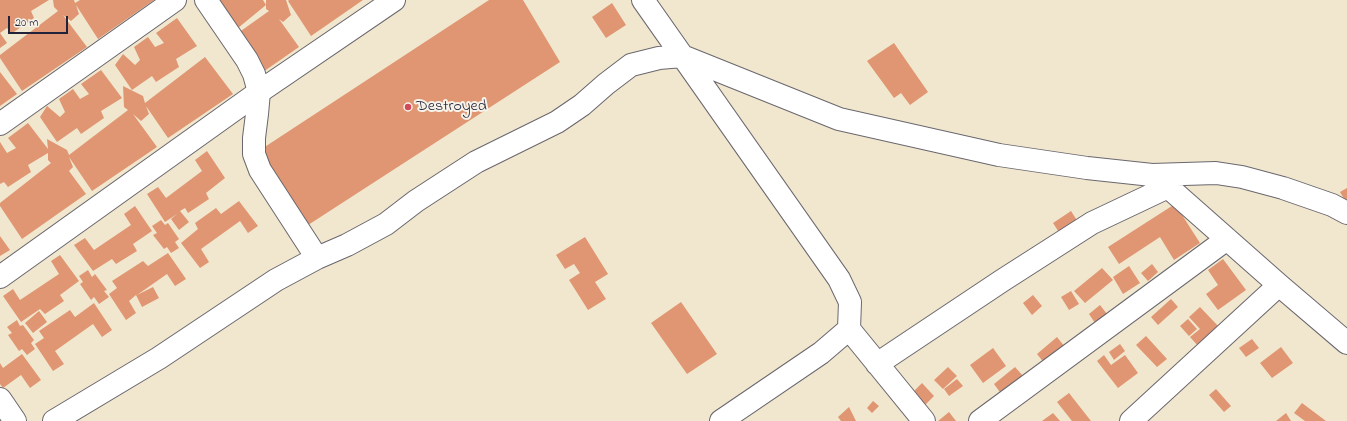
<!DOCTYPE html>
<style>
body{margin:0}
#map{position:relative;width:1347px;height:421px;overflow:hidden;background:#f0e7ce;font-family:"Indie Flower",sans-serif}
canvas{display:block}
.scale{position:absolute;left:8px;top:16px;width:60px;height:18px;box-sizing:border-box;border:2px solid #22223b;border-top:0;padding-left:5px;font-size:12px;line-height:14px;white-space:nowrap;color:#22223b;-webkit-text-stroke:3px #f7f3e8;paint-order:stroke}
</style>
<div id="map">
<canvas width="1347" height="421"></canvas>
<div class="scale">20 m</div>
</div>
<script>
const ctx = document.querySelector('canvas').getContext('2d');
ctx.lineJoin = 'round';
function paint(path, color) { ctx.fillStyle = color; ctx.fill(path, 'evenodd'); }
const toPath = rows => new Path2D(rows.map(r => 'M' + r).join(''));
function strokePath(path, color, width, dash) { ctx.strokeStyle = color; ctx.lineWidth = width; ctx.lineCap = dash ? 'butt' : 'round'; ctx.setLineDash(dash || []); ctx.stroke(path); }
function drawText(font, color, halo, rows, align = 'center') {
  ctx.font = font + ' "Indie Flower",sans-serif'; ctx.lineWidth = 4; ctx.setLineDash([]); ctx.textBaseline = 'middle'; ctx.strokeStyle = halo; ctx.fillStyle = color; for (const [text, x, y, turn = 0] of rows) {
    ctx.save(); ctx.translate(x, y); ctx.rotate((+turn || 0) * Math.PI / 180); ctx.textAlign = isNaN(turn) ? turn : align; if (halo) ctx.strokeText(text, 0, 0); ctx.fillText(text, 0, 0); ctx.restore();
  }
}
paint(toPath([
 [0,0,49,0,31,11,34,18,11,34,7,28,0,33],
 [53,0,74,0,75,3,80,0,154,0,98,39,76,5,79,14,71,21,63,15,87,47,22,91,0,58,0,55,58,11,54,7],
 [220,0,263,0,266,5,238,28],
 [266,0,286,0,291,15,283,22,279,19,299,47,263,72,238,33,269,11,266,9],
 [289,0,363,0,311,36,288,1],
 [489,0,523,0,560,62,305,227,257,152],
 [612,3,626,25,606,38,592,17],
 [177,18,197,46,176,59,179,67,156,82,152,76,132,90,115,65,123,54,135,65,140,60,134,47,148,37,155,47,164,43,156,33],
 [0,33,7,43,0,48],
 [894,43,928,92,910,105,901,93,894,98,867,61],
 [205,57,233,94,168,138,146,106,149,114,141,121,133,114,157,147,92,191,69,157,73,167,69,171,86,194,22,239,0,206,0,203,51,163,48,160,48,153,28,165,31,172,8,187,4,182,0,184,0,142,7,153,16,148,8,138,28,123,48,149,47,139,67,150,69,155,128,110,124,107,123,86,143,96,145,103],
 [101,70,122,98,101,111,104,118,81,134,77,128,57,142,40,117,47,106,60,117,65,112,59,99,73,89,80,99,89,94,81,84],
 [0,72,17,94,0,106],
 [207,151,225,178,206,193,209,199,188,213,185,208,180,211,189,222,179,230,171,219,177,214,165,222,147,194,158,187,166,198,202,171,195,160],
 [1347,188,1347,204,1340,192],
 [239,201,258,226,248,233,240,221,201,249,209,262,200,268,181,243,198,229,195,223,216,208,221,214],
 [1175,204,1200,243,1174,260,1160,237,1119,264,1108,247],
 [135,206,152,231,133,244,137,251,116,264,112,259,93,271,74,245,85,238,94,250,131,225,124,214],
 [1071,211,1078,222,1060,234,1053,223],
 [161,220,165,225,168,223,179,239,175,242,179,248,171,253,167,247,164,249,153,235,157,233,152,226],
 [0,236,10,250,0,256],
 [585,237,608,274,595,282,606,299,588,310,569,280,580,273,574,264,565,269,556,255],
 [168,253,186,279,175,286,167,274,137,295,153,287,159,298,142,307,136,295,129,301,136,313,126,320,109,294,117,288,112,281,143,261,148,266],
 [60,255,79,281,60,295,64,301,45,314,40,309,21,322,3,296,13,289,20,300,59,274,51,261],
 [1223,259,1246,290,1218,310,1206,294,1218,285,1208,270],
 [1152,264,1158,272,1148,281,1141,273],
 [1129,266,1140,283,1123,294,1113,277],
 [1102,268,1113,280,1085,303,1074,291],
 [88,270,92,277,95,274,107,290,104,291,109,297,99,304,94,297,91,300,80,284,83,282,79,276],
 [1071,291,1079,304,1069,310,1061,297],
 [1033,295,1042,306,1032,315,1023,303],
 [1171,299,1178,307,1158,325,1151,317],
 [681,302,717,354,687,374,651,323],
 [94,303,112,330,102,337,93,324,55,351,64,364,53,371,35,344,44,338,39,331,70,310,75,317],
 [1100,305,1107,314,1095,323,1089,314],
 [1200,307,1220,328,1199,347,1190,337,1200,329,1189,317],
 [39,311,47,322,33,333,25,323],
 [1188,319,1197,329,1189,336,1180,326],
 [17,320,20,326,23,325,34,340,31,343,35,349,27,355,22,349,19,351,8,335,12,333,7,327],
 [1146,336,1167,359,1157,367,1136,345],
 [1057,337,1065,347,1045,364,1037,354],
 [1252,339,1259,348,1246,357,1239,348],
 [1120,344,1125,351,1114,360,1109,352],
 [1281,347,1293,363,1272,378,1260,363],
 [993,348,1006,366,983,383,970,365],
 [22,354,41,380,30,388,21,375,3,388,0,384,0,363,3,368],
 [1104,355,1111,365,1125,355,1138,373,1118,388,1097,361],
 [948,367,957,376,943,389,934,380],
 [1015,367,1024,377,1002,395,994,384],
 [957,379,963,386,949,396,944,389],
 [922,383,934,396,925,405,912,393],
 [1216,389,1231,406,1224,412,1209,395],
 [1069,393,1091,421,1072,421,1057,402],
 [873,401,879,406,872,413,867,408],
 [1302,403,1326,421,1305,421,1294,413],
 [849,407,856,421,841,421,838,417],
 [949,412,956,421,938,421],
 [1053,413,1060,421,1042,421],
 [1286,413,1291,421,1276,421]
]), '#e09672');
const street = toPath([
 [206,0,247,60,254,74,259,92,257,114,254,138,254,154,260,170,317,258],
 [643,0,839,279,850,302,849,329,924,421],
 [0,124,175,0],
 [1157,179,1168,187,1279,285,1347,343],
 [0,277,259,92,394,0],
 [877,364,1003,280,1092,223,1168,187],
 [0,399,15,421],
 [54,421,159,358,276,280,317,258,347,245,386,224,416,201,476,162,557,122,582,105,606,84,631,65,659,58,682,56,839,119,999,155,1087,168,1152,175,1216,173,1242,177,1283,188,1332,205,1347,213],
 [721,421,821,353,849,329],
 [980,421,1227,239],
 [1131,421,1279,285]
]);
strokePath(street, '#6a676e', 24);
strokePath(street, '#fff', 22);
for (const [x, y, r, color] of [
 [408,107,4,"#d1495b"]
]) { const dot = new Path2D(); dot.arc(x, y, r, 0, 2 * Math.PI); ctx.fillStyle = color; ctx.fill(dot); strokePath(dot, '#f7f3e8', 1.5); }
drawText('16px', '#22223b', '#f7f3e8', [
 ["Destroyed",416,107]
], 'left');
</script>
